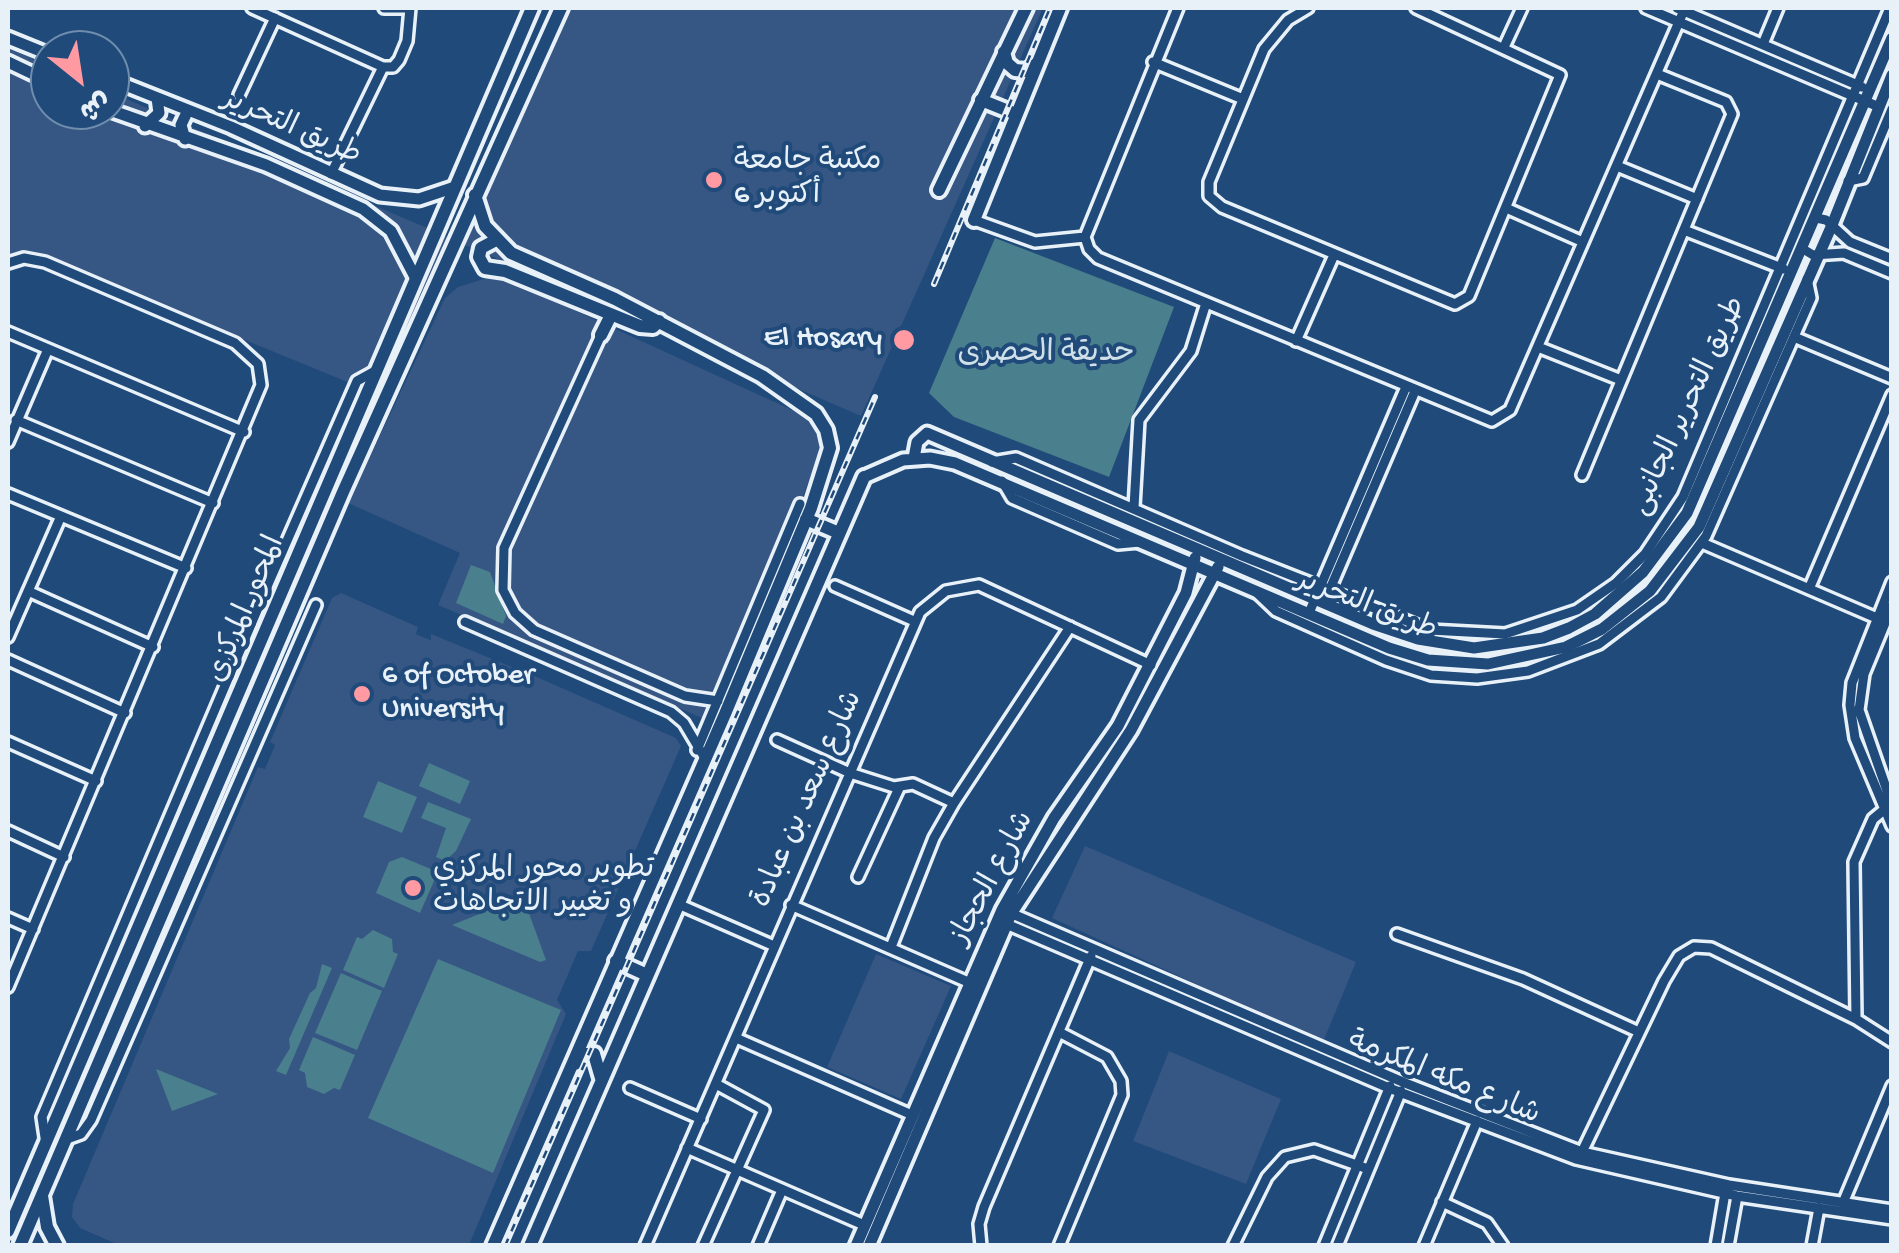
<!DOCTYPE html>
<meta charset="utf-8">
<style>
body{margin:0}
#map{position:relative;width:1899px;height:1253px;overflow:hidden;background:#1f4a7a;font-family:"Gochi Hand","Playpen Sans Arabic",sans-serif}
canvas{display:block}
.frame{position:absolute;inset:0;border:10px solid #e8f1f8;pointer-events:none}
.north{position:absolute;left:30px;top:30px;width:100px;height:100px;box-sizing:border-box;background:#1f4a7a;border:2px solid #6f8dac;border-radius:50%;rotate:150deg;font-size:28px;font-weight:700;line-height:40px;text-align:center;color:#e8f1f8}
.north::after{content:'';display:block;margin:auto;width:35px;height:45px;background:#ff9aa2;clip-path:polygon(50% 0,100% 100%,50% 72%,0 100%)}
</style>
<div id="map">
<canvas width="1899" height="1253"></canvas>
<div class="frame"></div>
<div class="north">ش</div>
</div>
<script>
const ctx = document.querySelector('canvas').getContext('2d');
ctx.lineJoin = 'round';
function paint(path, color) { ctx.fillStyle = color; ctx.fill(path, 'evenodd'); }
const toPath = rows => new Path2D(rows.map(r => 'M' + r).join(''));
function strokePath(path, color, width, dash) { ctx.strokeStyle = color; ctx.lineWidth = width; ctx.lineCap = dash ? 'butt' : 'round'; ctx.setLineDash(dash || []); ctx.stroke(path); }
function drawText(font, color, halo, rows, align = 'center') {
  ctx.font = font + ' "Gochi Hand","Playpen Sans Arabic",sans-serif'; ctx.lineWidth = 8; ctx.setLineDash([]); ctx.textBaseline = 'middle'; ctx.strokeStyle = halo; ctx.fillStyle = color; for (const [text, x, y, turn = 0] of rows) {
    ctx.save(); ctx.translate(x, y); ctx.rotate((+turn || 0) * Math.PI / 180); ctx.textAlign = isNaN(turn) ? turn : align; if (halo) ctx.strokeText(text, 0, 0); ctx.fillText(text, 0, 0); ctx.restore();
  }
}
paint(toPath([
 [554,8,1043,8,861,416,456,241,379,395,35,254,8,259,8,48,50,66,50,110,110,110,110,92,455,240],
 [490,277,506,279,803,415,819,430,821,452,709,721,438,605,460,553,348,503,445,298,458,287],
 [341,593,418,627,416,634,425,638,431,640,431,634,539,678,676,738,681,746,591,951,578,951,557,1000,566,1014,469,1245,121,1246,80,1228,72,1217,73,1204,258,767,265,769,275,745,270,742,332,598],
 [1085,846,1356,962,1323,1042,1052,918],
 [876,954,951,986,901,1099,827,1067],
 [1169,1051,1281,1099,1246,1184,1133,1141]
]), '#365684');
paint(toPath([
 [995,238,1174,307,1109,477,954,417,929,393],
 [471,565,490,572,506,616,503,624,456,603],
 [429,763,470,781,460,804,419,786],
 [378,781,417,797,402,833,363,817],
 [428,802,471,819,456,851,445,861,436,857,446,828,421,818],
 [402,857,438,872,420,913,376,893,389,862],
 [514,900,518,909,526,905,546,960,540,962,452,925],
 [373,930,392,939,393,952,398,954,384,988,343,970,357,937,362,939],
 [438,959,561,1010,493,1173,368,1118],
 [322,964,332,968,286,1075,276,1071,290,1048,289,1039,310,993,316,988],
 [341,973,382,991,357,1050,315,1033],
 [313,1037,355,1055,340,1090,334,1088,324,1094,307,1087,305,1073,299,1070],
 [156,1069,218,1094,172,1111]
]), '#4a7f8d');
const minor = toPath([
 [252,8,383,67],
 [384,8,407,8],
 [1178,8,1085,237,1089,249,1098,258,1492,421,1510,410,1685,8],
 [1308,8,1288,20,1264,49,1209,182,1209,196,1222,207,1455,304,1469,296,1560,75,1416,8],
 [1646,8,1879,107],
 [1677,8,1862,87],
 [1763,44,1778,8],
 [1504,47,1522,8],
 [1153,62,1243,99],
 [383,67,393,67,399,60,407,41,410,8],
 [239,95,275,18],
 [1617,166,1697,199],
 [331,174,383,67],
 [1848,181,1863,178,1892,109],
 [1506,208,1583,242],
 [1816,218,1826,220,1850,242,1892,259],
 [974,220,1035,242,1085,237],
 [1684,230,1784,269],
 [1803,249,1813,255,1844,253,1892,273],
 [8,263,24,258,45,262,235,343,258,364,261,385,8,987],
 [8,332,244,432],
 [601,335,504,548,503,590,515,613,534,630,685,696,718,701],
 [1794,337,1892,378],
 [1296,341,1334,255],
 [1538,347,1621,380],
 [16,420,213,503],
 [8,442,48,349],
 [992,462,1016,458,1242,556,1430,630,1505,634,1577,610,1616,583,1645,554,1683,497,1890,8],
 [1582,475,1732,114,1726,102,1657,74],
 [1002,481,1012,498,1118,544,1140,542],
 [8,494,186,568],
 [1134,507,1139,420,1191,351,1206,303],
 [1702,543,1879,619],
 [1892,582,1852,683,1850,705,1855,738,1892,826],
 [835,586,914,621],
 [1809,589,1892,395],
 [28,591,153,647],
 [1256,592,1276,611,1386,660,1431,675,1477,678,1528,671,1599,644,1661,597,1706,536,1811,298,1807,279],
 [1327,596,1415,391],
 [1892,606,1864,674,1859,710,1892,805],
 [1309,613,1406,387],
 [465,622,671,712,684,723,706,760],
 [8,637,61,516],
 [8,660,125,713],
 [777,740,850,773,894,787,913,784,954,803],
 [8,742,96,781],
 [697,750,800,504],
 [8,831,64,857],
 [858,877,900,786],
 [678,904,772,945],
 [791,905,968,982],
 [1008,912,1405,1083,1582,1152,1729,1185,1892,1210],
 [8,918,33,929],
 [1004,923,1389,1088,1576,1159,1737,1196,1892,1219],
 [1397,934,1523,979,1639,1032],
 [891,947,934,838,954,803,1070,627],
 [1856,1019,1854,862,1873,819,1891,804],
 [1059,1032,1107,1057,1121,1081,1122,1095,1059,1246],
 [736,1038,912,1115],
 [630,1088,701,1119],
 [67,1139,81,1134,91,1120,316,605],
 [46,1144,42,1117,269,582,357,381,377,370],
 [687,1148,864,1225],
 [1582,1152,1664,981,1679,956,1694,947,1711,948,1856,1019,1892,1042],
 [1442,1202,1487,1223,1503,1246],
 [1843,1203,1892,1086],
 [645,1246,920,612,946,591,979,585,1151,665],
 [703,1246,764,1110,716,1084],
 [758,1246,782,1190],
 [981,1246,979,1224,984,1207,1091,956],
 [1233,1246,1267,1177,1285,1157,1314,1150,1368,1169],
 [1324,1246,1390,1086],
 [1337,1246,1401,1091],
 [1424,1246,1477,1121],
 [1716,1246,1725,1193],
 [1728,1246,1737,1196],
 [1812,1246,1819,1208]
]);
const tertiary = toPath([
 [8,38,50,55],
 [8,62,50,82],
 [110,79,231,127,380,195,419,199,455,187],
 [110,110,266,165,363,209,391,231,415,277],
 [145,126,159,113,157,98],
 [185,139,181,125,188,110],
 [914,458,917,442,927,433,1373,624,1418,639,1474,648,1543,638,1569,628,1595,614,1643,572,1687,513,1892,38],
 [864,477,903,460,930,458,955,463,1389,648,1428,660,1488,664,1566,647,1602,629,1650,591,1699,527,1832,225,1892,75],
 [856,1246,1002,910,1054,818,1118,726,1186,593,1195,558],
 [869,1246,1011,914,1131,730,1218,567]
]);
const secondary = toPath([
 [1004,52,1007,63,1015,70,1027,71,1036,64],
 [981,100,1016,114],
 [939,190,1026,8],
 [475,195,485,226,511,253,615,299,762,376,816,414,826,430,830,448,811,508,725,714,493,1246],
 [974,220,1060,8],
 [496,240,481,248,479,257,485,268,505,271,640,326,653,327,659,321],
 [601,335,611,315],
 [806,519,839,533],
 [616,961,647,975],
 [575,1064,585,1054,594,1054,601,1078],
 [42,1196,47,1227,57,1246],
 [8,1231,532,8],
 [20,1246,343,492,561,8],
 [530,1246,864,477]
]);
strokePath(minor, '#e8f1f8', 16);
strokePath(tertiary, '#e8f1f8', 19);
strokePath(secondary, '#e8f1f8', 20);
strokePath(minor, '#1f4a7a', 9);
strokePath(tertiary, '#1f4a7a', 11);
strokePath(secondary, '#1f4a7a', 12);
const rail = toPath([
 [934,284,1050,8],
 [505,1246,875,397]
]);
strokePath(rail, '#e8f1f8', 6);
strokePath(rail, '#1f4a7a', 2.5, [8]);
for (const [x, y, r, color] of [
 [714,180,10,"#ff9aa2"],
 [904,340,12,"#ff9aa2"],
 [362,694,10,"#ff9aa2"],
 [413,888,10,"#ff9aa2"]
]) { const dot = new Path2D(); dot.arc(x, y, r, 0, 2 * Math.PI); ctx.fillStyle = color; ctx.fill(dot); strokePath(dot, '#1f4a7a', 4); }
drawText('30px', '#e8f1f8', '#1f4a7a', [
 ["طريق التحرير",291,129,24],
 ["طريق التحرير الجانبى",1690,407,-65],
 ["طريق التحرير",1366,607,21],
 ["المحور المركزى",248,610,-67],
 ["شارع سعد بن عبادة",809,800,-66],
 ["شارع الحجاز",994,879,-62],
 ["شارع مكه المكرمة",1443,1080,22]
]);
drawText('30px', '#e8f1f8', '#1f4a7a', [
 ["مكتبة جامعة",734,163],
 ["6 أكتوبر",734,197],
 ["El Hosary",882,340,"right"],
 ["6 of October",382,677],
 ["University",382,711],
 ["تطوير محور المركزي",433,871],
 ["و تغيير الاتجاهات",433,905]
], 'left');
drawText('30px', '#d0e0e8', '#1f4a7a', [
 ["حديقة الحصرى",1046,355]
]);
</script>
